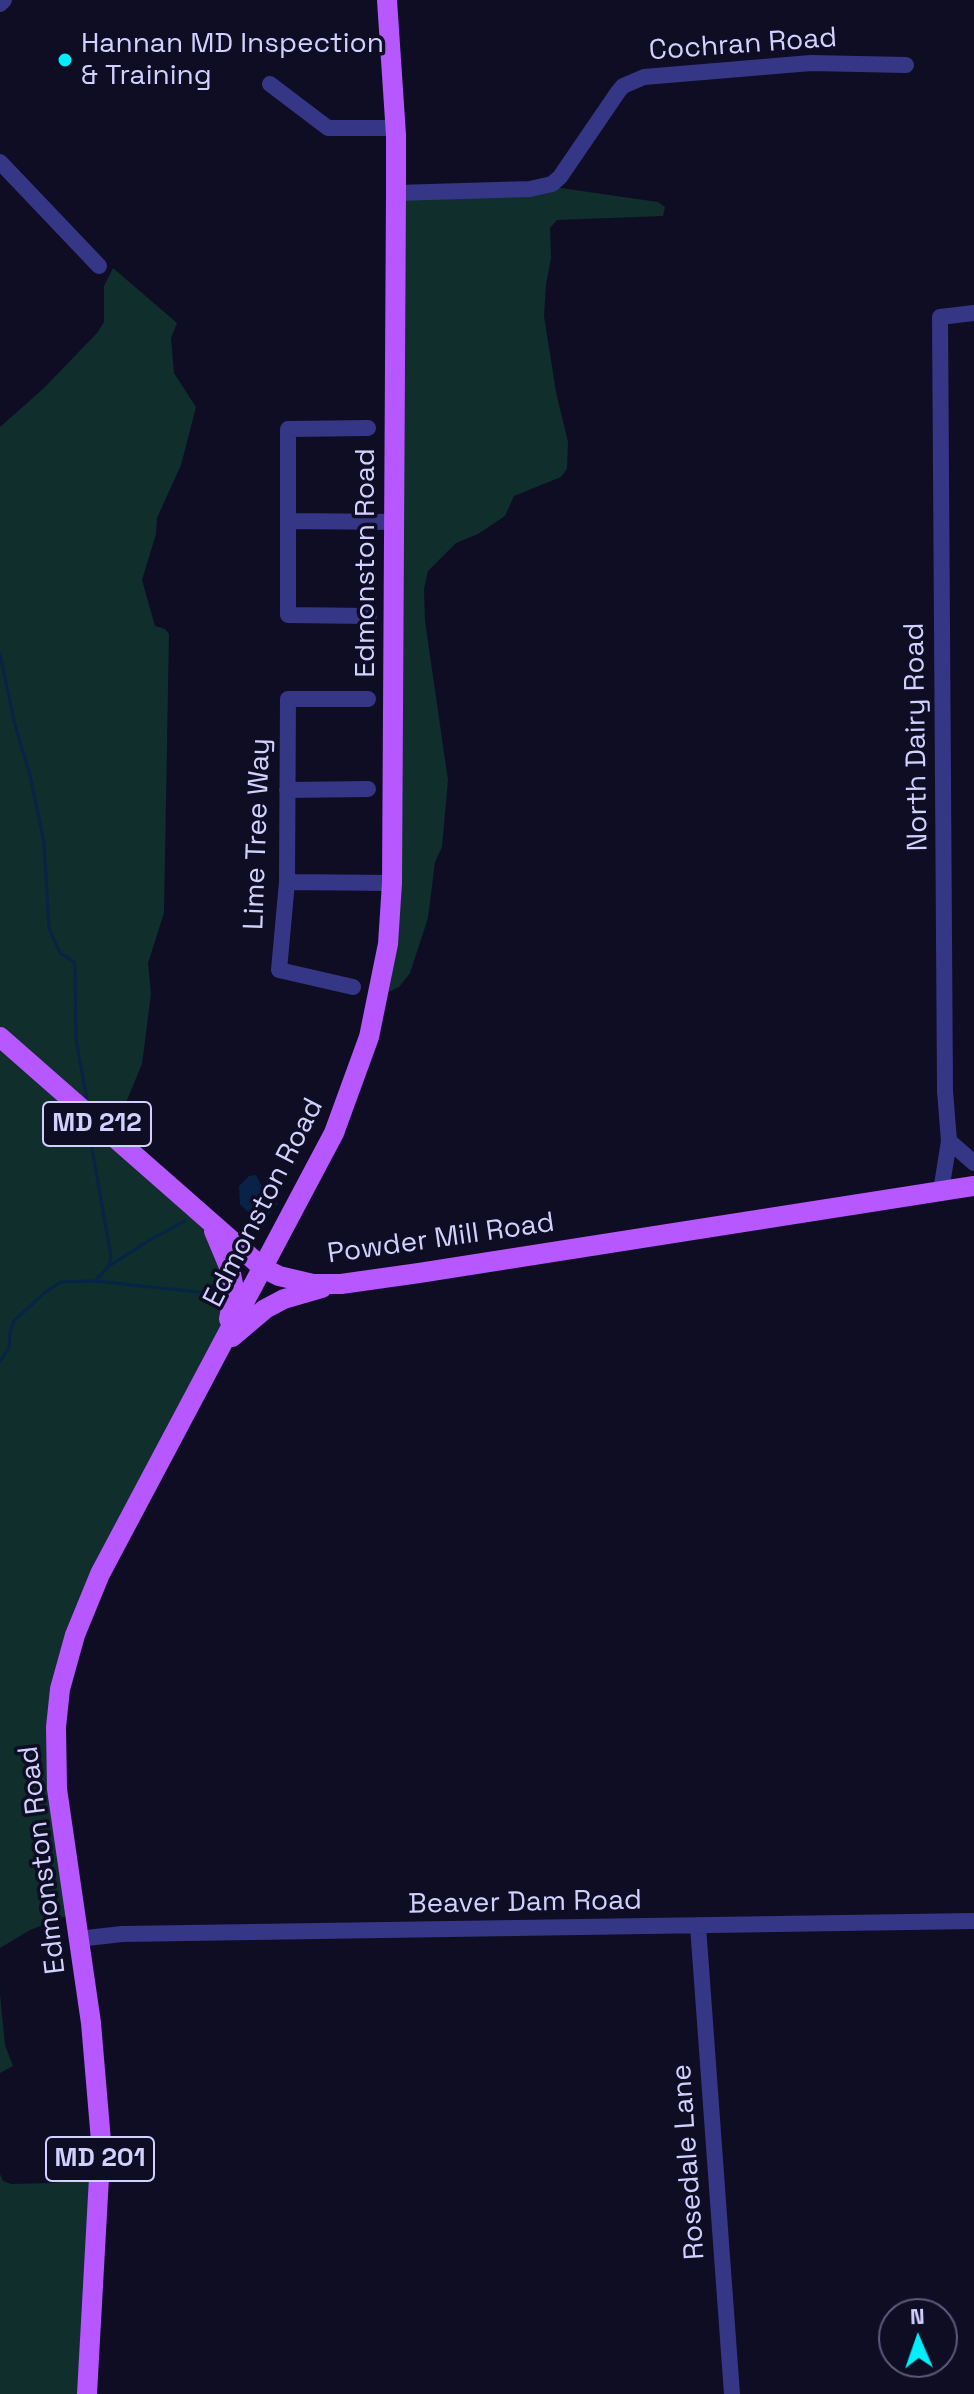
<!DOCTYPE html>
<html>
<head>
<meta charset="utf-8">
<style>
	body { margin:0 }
	#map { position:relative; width:974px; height:2394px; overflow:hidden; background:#0f0d24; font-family:"Space Grotesk",sans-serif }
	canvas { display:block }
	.north { position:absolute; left:878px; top:2298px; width:80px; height:80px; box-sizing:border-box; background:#0f0d24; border:2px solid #5d5b7c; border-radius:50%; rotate:358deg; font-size:22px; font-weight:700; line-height:32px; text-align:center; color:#d2d0ff }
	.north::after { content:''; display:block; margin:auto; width:28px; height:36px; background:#00f0fb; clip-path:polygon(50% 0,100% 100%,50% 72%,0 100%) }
</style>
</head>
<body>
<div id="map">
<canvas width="974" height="2394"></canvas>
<div class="north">N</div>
</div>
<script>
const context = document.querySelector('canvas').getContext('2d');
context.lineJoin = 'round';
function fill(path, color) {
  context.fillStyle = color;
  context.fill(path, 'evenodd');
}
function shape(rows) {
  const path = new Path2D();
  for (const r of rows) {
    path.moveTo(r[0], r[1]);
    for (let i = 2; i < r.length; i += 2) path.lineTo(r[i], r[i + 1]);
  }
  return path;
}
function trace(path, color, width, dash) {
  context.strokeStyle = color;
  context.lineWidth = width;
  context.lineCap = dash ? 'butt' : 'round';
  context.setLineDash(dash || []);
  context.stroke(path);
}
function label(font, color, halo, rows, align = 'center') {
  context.font = font + ' "Space Grotesk",sans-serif';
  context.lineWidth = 7;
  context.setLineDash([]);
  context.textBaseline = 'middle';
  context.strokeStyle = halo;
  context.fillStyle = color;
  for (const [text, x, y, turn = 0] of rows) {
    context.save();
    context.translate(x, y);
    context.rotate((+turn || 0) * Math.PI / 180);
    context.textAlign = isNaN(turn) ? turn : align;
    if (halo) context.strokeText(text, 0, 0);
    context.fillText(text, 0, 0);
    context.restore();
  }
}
const green = shape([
	[547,186,658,202,665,207,663,216,557,220,550,228,551,258,546,285,544,316,556,392,568,442,567,469,561,477,514,496,505,516,478,534,456,543,428,571,424,589,425,621,448,780,442,847,435,862,428,918,410,973,399,987,378,997,388,944,396,193],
	[113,268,177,323,171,338,174,373,196,407,181,465,157,518,156,534,142,580,155,626,165,629,169,634,164,913,148,963,151,994,142,1064,125,1105,108,1132,210,1223,230,1269,223,1345,154,1472,60,1689,74,1913,30,1930,0,1948,0,427,44,388,97,333,104,322,104,286],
	[0,1994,5,2045,13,2066,0,2073],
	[0,2174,3,2181,11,2184,52,2183,99,2178,87,2394,0,2394]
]);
const water = shape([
	[256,1175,269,1201,278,1203,266,1218,250,1214,240,1204,239,1186,249,1176]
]);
const stream = shape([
	[0,654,15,725,30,775,44,843,49,928,60,953,74,962,75,967,76,1040,87,1099],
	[89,1132,111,1256,109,1266,96,1280],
	[109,1266,148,1241,185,1221],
	[0,1362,9,1347,10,1332,14,1321,44,1293,61,1282,95,1281,226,1295]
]);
const minor = shape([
	[0,4,4,0],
	[270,84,328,128,396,128],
	[0,162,99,266],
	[396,193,530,189,552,184,560,177,618,92,623,86,644,77,811,63,906,65],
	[368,428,288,429,288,615,369,616],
	[289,521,395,522],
	[287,790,368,789],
	[287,882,392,883],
	[353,987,279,970,287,882,288,699,368,699],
	[949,1141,974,1163],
	[941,1191,949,1141,945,1091,940,317,974,313],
	[698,1926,732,2394],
	[78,1939,122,1934,974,1921]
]);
const major = shape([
	[0,1037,263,1268,279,1276,313,1284,341,1284,419,1273,974,1186],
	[214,1231,230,1269,233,1284,233,1297,229,1319],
	[232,1337,265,1309,284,1299,322,1288],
	[87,2394,101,2141,91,2023,57,1789,56,1727,60,1689,75,1635,100,1574,334,1133,369,1037,388,944,392,883,396,193,396,135,387,0]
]);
const markers = [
	[65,60,8,"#00f0fb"]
];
const shields = [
	[97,1124,108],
	[100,2159,108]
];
const shieldNames = [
	["MD 212",97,1124],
	["MD 201",100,2159]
];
const poiNames = [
	["Hannan MD Inspection",81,44],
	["& Training",81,76]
];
const streetNames = [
	["Cochran Road",743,45,-4],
	["Edmonston Road",366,563,-90],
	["North Dairy Road",917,737,-91],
	["Lime Tree Way",258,834,-88],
	["Edmonston Road",264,1203,-63],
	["Powder Mill Road",441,1239,-8],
	["Edmonston Road",43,1860,-97],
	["Beaver Dam Road",525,1903,-1],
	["Rosedale Lane",689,2162,-94]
];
fill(green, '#0f2e2c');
fill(water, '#082347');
trace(stream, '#082347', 3);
trace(minor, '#353686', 16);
trace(major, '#b657ff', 20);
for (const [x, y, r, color] of markers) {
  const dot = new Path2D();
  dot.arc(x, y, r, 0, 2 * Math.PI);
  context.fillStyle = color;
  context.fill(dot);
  trace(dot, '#0f0d24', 3);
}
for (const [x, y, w] of shields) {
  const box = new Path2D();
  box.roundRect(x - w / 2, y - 22, w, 44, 6);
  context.fillStyle = '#0f0d24';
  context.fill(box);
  trace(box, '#d2d0ff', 2);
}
label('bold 26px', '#d2d0ff', null, shieldNames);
label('28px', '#d2d0ff', '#0f0d24', poiNames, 'left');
label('28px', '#d2d0ff', '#0f0d24', streetNames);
</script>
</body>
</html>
